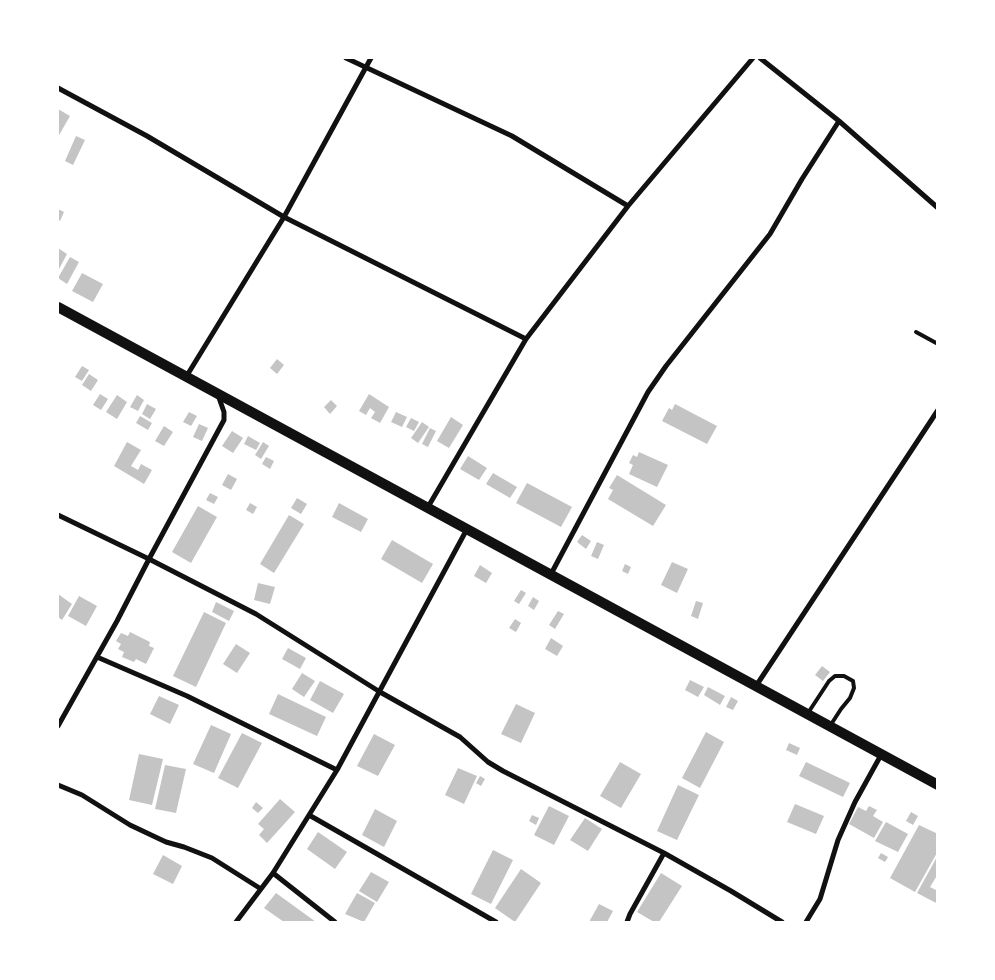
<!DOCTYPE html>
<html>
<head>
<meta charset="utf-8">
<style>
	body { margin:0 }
	#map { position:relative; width:995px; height:980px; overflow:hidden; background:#fff; font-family:"IBM Plex Sans",sans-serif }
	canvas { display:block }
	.frame { position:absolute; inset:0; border:59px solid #fff; pointer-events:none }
</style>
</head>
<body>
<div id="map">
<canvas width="995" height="980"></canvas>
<div class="frame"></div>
</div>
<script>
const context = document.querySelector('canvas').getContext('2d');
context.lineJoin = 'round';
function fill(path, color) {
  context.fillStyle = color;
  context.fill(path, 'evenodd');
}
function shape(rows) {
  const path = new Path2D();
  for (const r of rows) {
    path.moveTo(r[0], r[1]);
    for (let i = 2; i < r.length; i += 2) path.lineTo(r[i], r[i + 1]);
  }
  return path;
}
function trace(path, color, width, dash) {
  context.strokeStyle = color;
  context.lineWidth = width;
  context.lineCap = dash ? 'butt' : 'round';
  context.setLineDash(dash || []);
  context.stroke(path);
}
const building = shape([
	[58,109,70,116,58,137],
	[76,136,85,140,73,165,65,161],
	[58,209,64,212,60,221,58,219],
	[58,248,67,254,58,271],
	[70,257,79,262,67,284,58,278],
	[82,273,103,284,93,302,72,291],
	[277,359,284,365,277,374,270,368],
	[82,366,89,370,82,381,75,377],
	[89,374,98,380,91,391,82,385],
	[100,394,108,399,101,410,93,405],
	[369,394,389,407,380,423,371,418,375,412,370,408,366,415,359,411],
	[117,395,127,402,117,419,106,412],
	[137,395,144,400,138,411,130,407],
	[331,400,337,406,330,414,324,407],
	[147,404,156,409,150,419,142,414],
	[675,404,717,426,707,444,662,421,669,408,672,410],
	[189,412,197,416,191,426,183,422],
	[396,412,407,417,402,427,391,422],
	[140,416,152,423,148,430,136,423],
	[451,417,463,425,449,448,437,441],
	[411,418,419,422,414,431,406,427],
	[422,422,429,427,418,443,411,438],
	[199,424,208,428,202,441,193,437],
	[164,426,173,432,164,446,155,441],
	[430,428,436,431,428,447,422,444],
	[232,431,243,438,233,453,222,446],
	[248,436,260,443,256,450,244,444],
	[127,442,141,450,131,466,138,470,141,464,152,470,144,484,114,466],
	[263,442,269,446,261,459,255,455],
	[639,452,668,465,657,487,629,474,633,465,629,463,633,455,637,457],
	[468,456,487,468,479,480,460,469],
	[266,457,274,461,270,469,262,464],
	[493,473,517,487,510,498,486,484],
	[228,474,237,479,231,490,222,485],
	[617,475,666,505,653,526,608,499,613,490,609,488],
	[527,483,572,507,561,527,516,503],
	[210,493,218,497,214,504,206,500],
	[297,498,307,504,301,514,291,508],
	[250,503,257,507,253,514,246,510],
	[339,503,368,519,361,532,332,517],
	[198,506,217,517,191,563,172,552],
	[289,515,304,524,274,573,260,564],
	[582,535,591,541,586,549,577,542],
	[392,540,433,564,422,583,381,559],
	[597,542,604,545,598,559,591,556],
	[672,562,688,569,677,593,661,585],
	[625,564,631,567,628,574,622,571],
	[480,565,492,573,486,583,474,576],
	[258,583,275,587,270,604,254,600],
	[521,590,526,593,519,604,514,601],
	[58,594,72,604,62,620,58,617],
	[79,596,97,606,86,626,68,616],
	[533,597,539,601,534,610,528,606],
	[696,601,703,603,698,619,691,616],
	[216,602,234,611,229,621,212,612],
	[558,611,564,614,555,629,549,625],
	[204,612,226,623,196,687,173,676],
	[515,619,521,623,516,632,509,628],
	[130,632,150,642,149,646,154,648,146,664,136,659,134,662,122,657,124,652,118,649,121,644,116,641,121,633,128,636],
	[551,638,563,646,557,656,545,649],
	[236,644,250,653,237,673,223,664],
	[288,648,306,658,300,669,282,659],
	[822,666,830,672,823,681,815,675],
	[302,673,315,681,304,697,292,689],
	[690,680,704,687,698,697,685,690],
	[320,681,344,694,333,713,310,700],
	[708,687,725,696,720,705,704,695],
	[278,694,326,717,317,736,269,714],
	[159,696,179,705,170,724,150,714],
	[731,697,738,701,733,710,726,707],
	[516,704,535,713,521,743,501,734],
	[211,725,231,734,214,773,193,764],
	[706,732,724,742,700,788,682,778],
	[242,733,262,743,238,788,218,778],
	[374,734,395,745,378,776,357,766],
	[789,743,800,748,797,755,786,750],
	[139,754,163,759,152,805,129,800],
	[620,762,641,774,621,808,600,796],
	[806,762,850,783,843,797,799,776],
	[165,765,186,769,176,813,155,809],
	[458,768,477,776,464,804,445,795],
	[480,776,485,779,481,786,476,783],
	[678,785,699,795,677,840,657,831],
	[280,799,295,812,267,843,259,835,264,829,258,824],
	[256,802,263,808,258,813,252,808],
	[795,804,824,816,816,834,787,822],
	[549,806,569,816,554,845,534,835],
	[869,806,877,810,873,816,883,822,874,838,849,824,858,807,866,811],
	[375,809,397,821,384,847,362,835],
	[911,812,918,816,913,825,906,821],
	[532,815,539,818,536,825,529,821],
	[585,818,602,829,588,851,570,840],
	[886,822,908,834,898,852,875,841],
	[919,825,938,834,938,851,915,892,890,878],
	[318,832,347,852,335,869,307,849],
	[493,850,513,860,491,904,471,894],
	[881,853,888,857,885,862,878,858],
	[163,855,182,866,173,884,153,874],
	[938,855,938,874,930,887,936,890,938,887,938,904,917,893],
	[521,869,541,883,515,922,495,908],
	[371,872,389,882,377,902,359,891],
	[661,873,682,886,659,922,654,922,637,912],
	[276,893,316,922,284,922,264,908],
	[357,893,375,903,364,922,345,914],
	[599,904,613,911,607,922,589,922]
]);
const service = shape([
	[916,332,938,344],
	[808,713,829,681,835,676,844,676,853,681,854,688,850,698,841,709,830,726]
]);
const minor = shape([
	[346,58,512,136,628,206],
	[760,58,839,121,938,208],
	[58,88,147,136,284,217,526,339],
	[186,377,284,217,371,58],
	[428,507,526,339,628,206,753,58],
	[58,515,149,559,256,614,380,692,460,737,488,762,503,771,664,853,731,891,782,922],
	[551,574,648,392,666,366,770,234,802,179,839,121],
	[97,657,187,696,337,770],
	[756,686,938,410],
	[58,726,117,621,149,559,224,420,224,412,218,395],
	[58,785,82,795,130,825,166,842,184,847,212,858,261,889],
	[309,815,496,922],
	[273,873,335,922],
	[236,922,273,873,337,770,467,529],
	[627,922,630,914,664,853],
	[806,922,820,899,838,840,855,802,881,755]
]);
const secondary = shape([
	[58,307,938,785]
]);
fill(building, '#c4c4c4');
trace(service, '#111', 4);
trace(minor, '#111', 5);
trace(secondary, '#111', 10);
</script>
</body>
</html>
